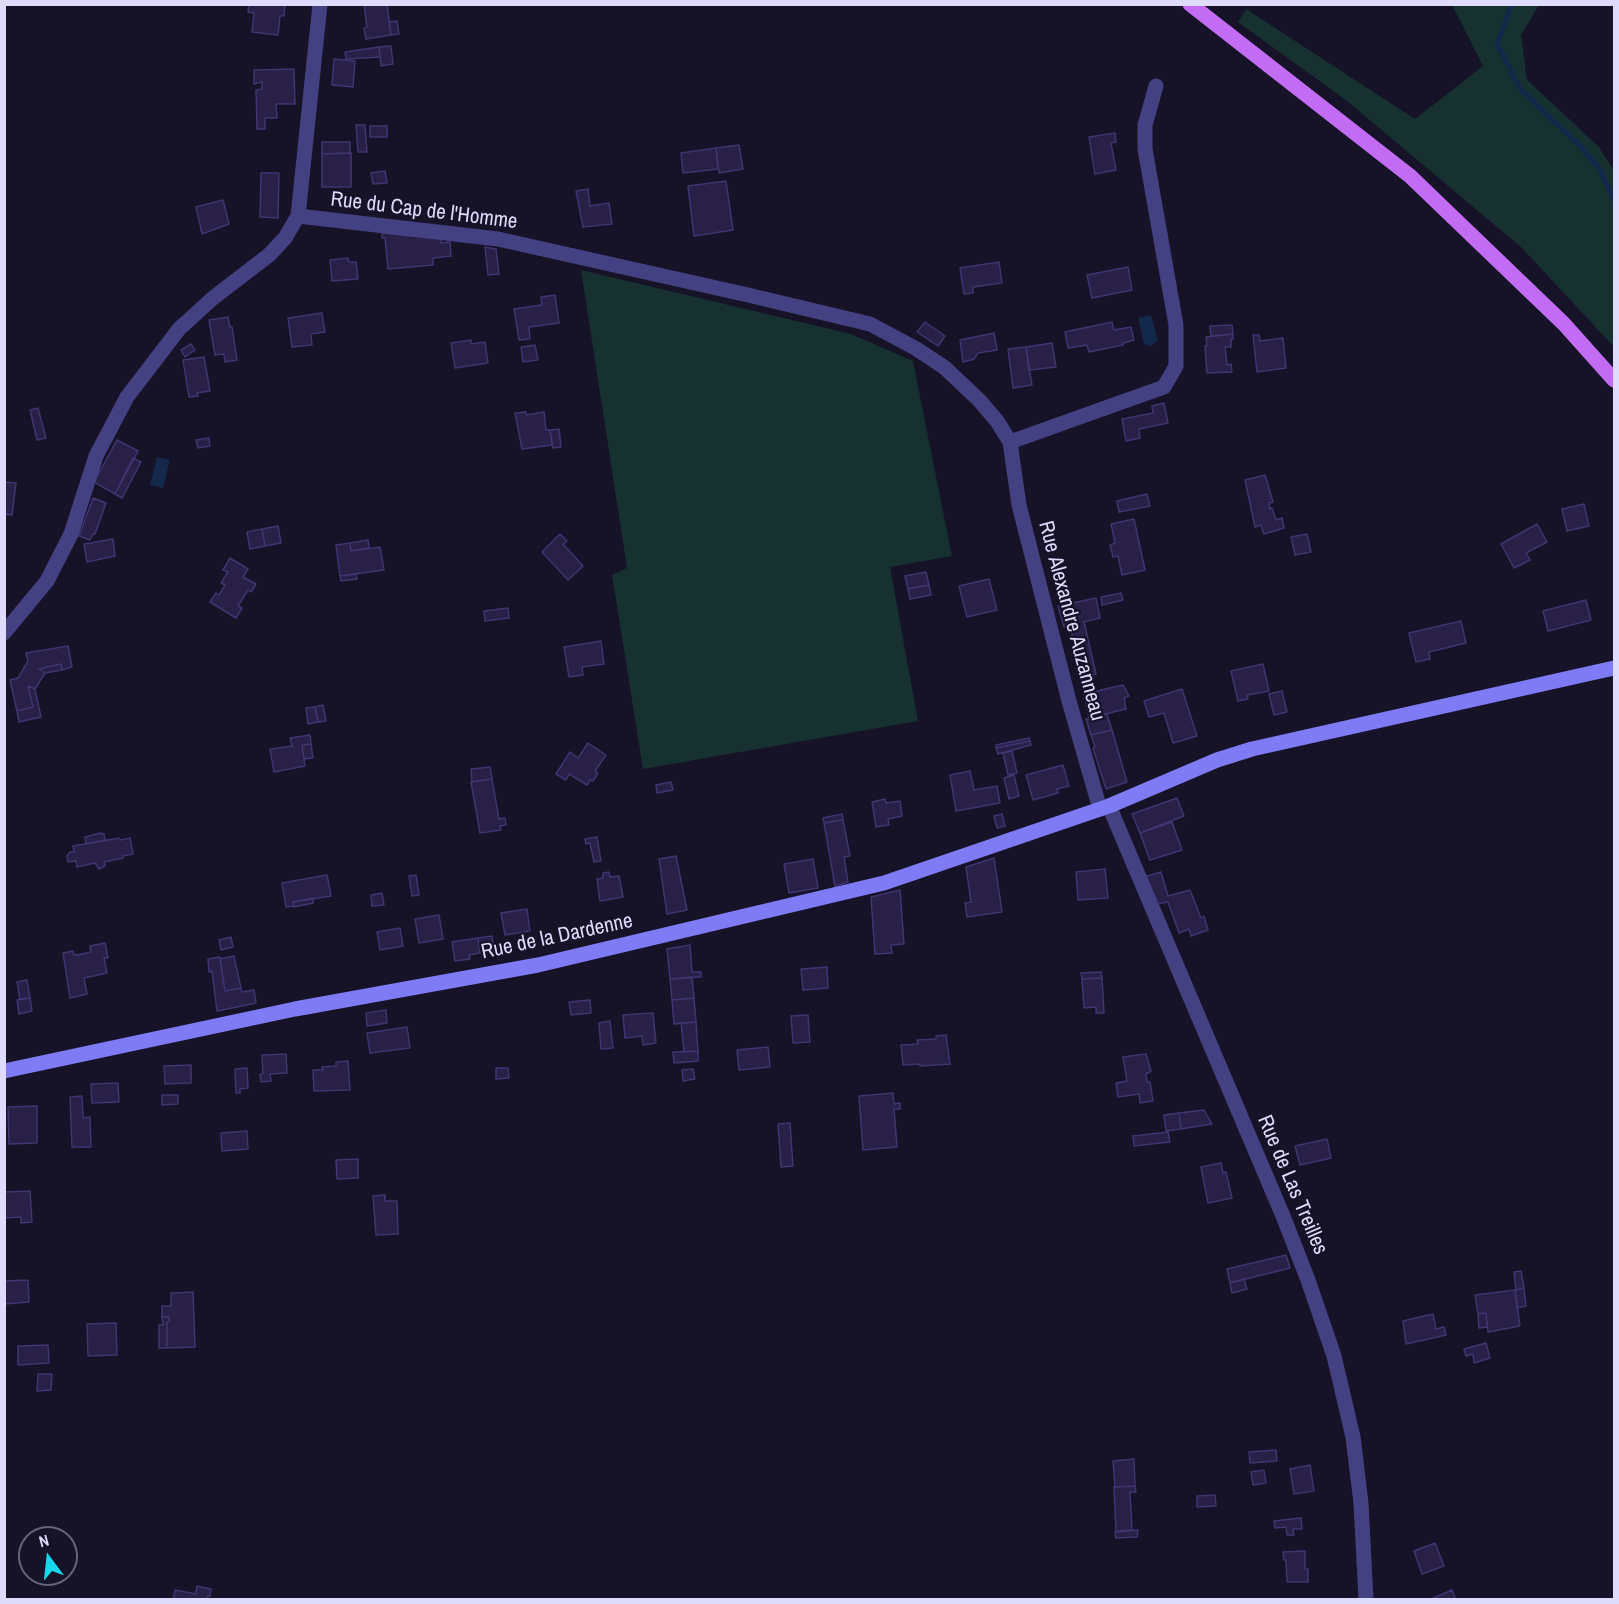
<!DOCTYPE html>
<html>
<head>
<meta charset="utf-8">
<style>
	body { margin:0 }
	#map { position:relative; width:1619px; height:1604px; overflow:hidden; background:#161227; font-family:"Archivo Narrow",sans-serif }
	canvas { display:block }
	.frame { position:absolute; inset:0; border:6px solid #dfdbfc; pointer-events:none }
	.north { position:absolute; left:18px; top:1526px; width:60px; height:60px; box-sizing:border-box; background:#161227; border:2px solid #66627c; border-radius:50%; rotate:345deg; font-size:16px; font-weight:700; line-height:24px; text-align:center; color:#dfdbfc }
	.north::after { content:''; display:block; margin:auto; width:21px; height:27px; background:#18d6ec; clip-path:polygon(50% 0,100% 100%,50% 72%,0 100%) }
</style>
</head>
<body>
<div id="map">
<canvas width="1619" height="1604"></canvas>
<div class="frame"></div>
<div class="north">N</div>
</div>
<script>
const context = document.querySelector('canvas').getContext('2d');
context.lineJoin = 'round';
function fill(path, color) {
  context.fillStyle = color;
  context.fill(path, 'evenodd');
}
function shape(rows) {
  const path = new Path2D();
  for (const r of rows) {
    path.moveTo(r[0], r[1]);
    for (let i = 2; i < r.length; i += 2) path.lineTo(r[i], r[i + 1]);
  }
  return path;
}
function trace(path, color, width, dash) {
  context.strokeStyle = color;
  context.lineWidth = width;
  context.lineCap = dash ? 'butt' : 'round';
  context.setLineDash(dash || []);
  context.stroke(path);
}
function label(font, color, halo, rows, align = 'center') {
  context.font = font + ' "Archivo Narrow",sans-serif';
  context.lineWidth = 4.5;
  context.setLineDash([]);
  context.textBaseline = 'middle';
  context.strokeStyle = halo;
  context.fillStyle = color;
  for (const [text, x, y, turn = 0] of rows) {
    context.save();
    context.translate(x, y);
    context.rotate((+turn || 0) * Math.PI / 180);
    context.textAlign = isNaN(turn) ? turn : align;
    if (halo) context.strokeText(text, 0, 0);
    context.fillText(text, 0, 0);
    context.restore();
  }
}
const green = shape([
	[1452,5,1539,5,1521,35,1527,80,1599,147,1614,171,1614,347,1522,248,1347,101,1238,22,1246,9,1415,119,1483,66],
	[581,270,851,334,913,361,952,556,890,567,918,721,643,769,612,575,627,568]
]);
const water = shape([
	[1151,315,1158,341,1150,346,1144,344,1138,318],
	[157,457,170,460,163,488,150,485]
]);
const stream = shape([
	[1512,4,1497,44,1520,89,1579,145,1599,168,1614,200]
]);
const building = shape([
	[249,4,285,4,284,16,280,16,278,35,252,32,254,13,248,12,249,4],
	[364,4,387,4,391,35,366,39,364,28,367,27,364,4],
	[397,21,399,34,391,35,389,22,397,21],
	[391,46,393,64,381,66,379,47,391,46],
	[379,47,380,57,346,59,345,52,379,47],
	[334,59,355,61,353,87,332,85,334,59],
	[294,69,295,104,276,104,277,118,265,118,265,129,257,129,256,90,262,89,262,82,254,84,254,70,294,69],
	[356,125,365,125,367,152,358,152,356,125],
	[370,126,387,126,387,137,370,137,370,126],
	[1115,133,1116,142,1111,143,1116,170,1095,174,1089,137,1115,133],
	[322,142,350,142,350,153,322,154,322,142],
	[739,145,743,169,719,173,716,148,739,145],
	[716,148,718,169,683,173,681,153,716,148],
	[351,153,351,187,322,187,322,154,351,153],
	[385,171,387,183,373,184,371,173,385,171],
	[261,173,279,173,278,218,260,217,261,173],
	[726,181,733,230,694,236,688,186,726,181],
	[588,189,590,206,609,203,612,224,583,227,576,191,588,189],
	[223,200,229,224,202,234,196,207,223,200],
	[382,233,441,239,441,243,450,242,451,256,433,258,433,265,388,269,385,238,382,238,382,233],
	[485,247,496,249,499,274,488,275,485,247],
	[348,258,349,262,356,262,358,279,332,281,330,260,348,258],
	[999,262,1002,283,973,287,973,293,964,294,960,268,999,262],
	[1128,267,1132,290,1092,298,1087,275,1128,267],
	[555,295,559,323,529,327,530,339,519,340,514,309,542,305,541,297,555,295],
	[322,313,325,332,311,334,312,345,292,347,288,318,322,313],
	[228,317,230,327,232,327,237,360,225,362,224,354,215,355,209,320,228,317],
	[925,322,945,336,938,346,917,332,925,322],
	[1112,322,1114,330,1131,327,1134,340,1123,343,1123,345,1089,352,1087,345,1068,348,1065,332,1112,322],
	[1232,325,1233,334,1211,336,1210,326,1232,325],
	[994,333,997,350,978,353,974,359,963,362,960,340,994,333],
	[1233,334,1233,339,1231,339,1231,347,1225,347,1227,365,1231,364,1232,372,1207,373,1205,346,1207,346,1206,337,1233,334],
	[1253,335,1259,335,1260,341,1283,338,1286,368,1257,372,1253,335],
	[471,340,471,344,485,342,488,363,455,368,451,343,471,340],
	[1052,343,1056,367,1029,370,1026,347,1052,343],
	[191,344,195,350,185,357,181,350,191,344],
	[535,345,538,360,523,362,521,347,535,345],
	[1026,347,1032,385,1013,388,1008,349,1026,347],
	[204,357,210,391,197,393,198,396,189,397,183,360,204,357],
	[1164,403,1168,423,1139,429,1140,438,1126,441,1122,419,1153,413,1152,406,1164,403],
	[38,408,46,438,37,440,30,410,38,408],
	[526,412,526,415,544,412,546,430,550,430,552,445,522,449,515,413,526,412],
	[559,429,561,447,553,448,550,430,559,429],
	[209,438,210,446,198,448,196,440,209,438],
	[117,440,138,451,115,494,94,482,117,440],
	[133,458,141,462,122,498,115,494,133,458],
	[1265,475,1273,502,1269,503,1270,509,1272,508,1276,520,1282,518,1284,528,1264,534,1261,525,1255,527,1245,480,1265,475],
	[4,482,16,483,12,515,4,514,4,482],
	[1147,494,1150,506,1119,512,1117,501,1147,494],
	[93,498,106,503,95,534,93,534,90,540,79,536,93,498],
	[1584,504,1589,526,1567,531,1562,509,1584,504],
	[1134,519,1145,570,1122,575,1118,556,1113,557,1110,545,1115,543,1111,524,1134,519],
	[1537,524,1547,542,1526,553,1530,560,1514,568,1501,544,1537,524],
	[278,526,281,543,265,546,262,529,278,526],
	[262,529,265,546,250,549,247,532,262,529],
	[560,534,567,541,563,544,583,566,568,580,542,552,560,534],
	[1307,534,1311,552,1295,555,1291,537,1307,534],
	[113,539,115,556,87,562,84,544,113,539],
	[368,540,369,548,351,551,350,543,368,540],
	[350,543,351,551,380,547,384,570,340,576,336,545,350,543],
	[230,558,248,569,243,577,256,584,251,592,248,590,238,606,242,608,236,618,210,602,216,593,219,595,225,585,221,583,228,572,223,570,230,558],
	[926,572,929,585,908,589,905,576,926,572],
	[356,574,357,579,341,581,340,576,356,574],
	[989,579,997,610,967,617,959,586,989,579],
	[929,585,931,595,910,599,908,589,929,585],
	[1121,593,1123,600,1102,605,1101,597,1121,593],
	[1096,598,1100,618,1084,622,1096,674,1083,678,1070,626,1064,627,1058,606,1096,598],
	[1586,600,1591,620,1548,631,1543,611,1586,600],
	[508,608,509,618,485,621,484,611,508,608],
	[1461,621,1466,643,1429,652,1430,659,1416,662,1409,633,1461,621],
	[601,641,604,664,582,667,583,675,569,677,564,647,601,641],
	[68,646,72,667,62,670,61,664,39,669,45,673,35,689,28,686,33,707,17,711,10,680,18,678,28,661,26,653,68,646],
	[61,664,62,670,45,673,39,669,61,664],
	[1263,664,1269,691,1247,695,1248,699,1238,701,1231,671,1263,664],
	[1123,685,1129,696,1124,698,1126,709,1089,718,1084,694,1123,685],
	[28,686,35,689,41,717,19,722,17,711,33,707,28,686],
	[1182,689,1197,736,1173,743,1164,713,1149,717,1144,701,1182,689],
	[1282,691,1287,712,1274,715,1269,694,1282,691],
	[323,705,326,721,318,722,315,707,323,705],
	[315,707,318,722,308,724,306,708,315,707],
	[1107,714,1112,730,1091,735,1086,719,1107,714],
	[1112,730,1127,782,1106,789,1093,748,1095,747,1091,735,1112,730],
	[310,735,311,744,302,745,305,766,274,772,270,749,292,746,290,738,310,735],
	[1029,738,1030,741,996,748,996,745,1029,738],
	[1030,741,1031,745,998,754,996,748,1030,741],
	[588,743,606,755,595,771,598,773,593,781,590,780,587,785,569,774,566,780,556,774,570,752,578,758,588,743],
	[311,744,313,758,304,759,302,745,311,744],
	[1012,751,1017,773,1008,775,1003,753,1012,751],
	[1063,765,1069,786,1057,789,1058,793,1033,800,1026,775,1063,765],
	[490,767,492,779,472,782,471,769,490,767],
	[970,771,974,790,997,786,1000,803,956,811,950,775,970,771],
	[1014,775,1019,796,1009,799,1004,778,1014,775],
	[492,779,499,819,505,818,506,825,500,826,501,830,480,833,471,782,492,779],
	[671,782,673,790,657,793,656,785,671,782],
	[1177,798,1184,816,1140,833,1132,814,1177,798],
	[885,799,886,803,900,801,902,816,888,819,889,825,876,827,872,802,885,799],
	[842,814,843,820,824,823,823,818,842,814],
	[1002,814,1005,826,997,828,994,816,1002,814],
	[843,820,850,856,844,857,848,882,835,886,824,823,843,820],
	[1172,822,1182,850,1150,860,1140,833,1172,822],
	[100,833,104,834,105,840,86,844,85,837,100,833],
	[597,837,601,861,594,862,590,843,586,844,585,839,597,837],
	[119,838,120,840,130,838,133,854,123,856,123,858,104,862,105,866,99,869,95,863,77,867,76,861,68,862,67,856,70,852,74,852,73,846,119,838],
	[676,856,687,910,667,914,659,859,676,856],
	[994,858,1002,912,967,917,965,903,971,902,966,867,994,858],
	[813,859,818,888,789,893,784,864,813,859],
	[1105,869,1108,898,1078,900,1076,872,1105,869],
	[609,872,610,877,619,876,623,897,600,901,597,879,603,878,603,873,609,872],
	[1161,872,1168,896,1190,890,1201,918,1204,916,1208,930,1191,936,1189,929,1179,933,1168,902,1156,904,1144,877,1161,872],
	[327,875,331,896,293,902,294,906,286,907,282,883,327,875],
	[416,875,419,895,412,896,409,876,416,875],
	[900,890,904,944,891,945,892,953,875,954,871,897,900,890],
	[382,893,384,905,372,906,371,895,382,893],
	[313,898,313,903,294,907,293,902,313,898],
	[527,909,530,931,505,935,501,913,527,909],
	[439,915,443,939,419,943,415,919,439,915],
	[400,928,403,946,380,950,377,932,400,928],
	[492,936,494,951,480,953,478,938,492,936],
	[231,937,233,947,221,950,219,940,231,937],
	[478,938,480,953,469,955,470,959,455,961,452,942,478,938],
	[105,943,108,958,104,958,107,973,84,978,87,994,70,998,63,953,73,951,73,954,78,955,91,952,90,946,105,943],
	[690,945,692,972,701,972,701,977,670,979,667,949,690,945],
	[234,956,241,988,225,991,220,959,234,956],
	[220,957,225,991,241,988,242,992,254,990,256,1003,217,1011,212,971,209,972,208,959,220,957],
	[827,967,828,988,803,990,801,969,827,967],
	[1101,972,1102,978,1082,979,1081,973,1101,972],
	[692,977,694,998,672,1000,670,979,692,977],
	[1102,978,1104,1013,1096,1013,1096,1007,1084,1008,1082,979,1102,978],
	[27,980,30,998,20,999,17,982,27,980],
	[30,998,32,1011,19,1014,17,1000,30,998],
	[694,998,696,1022,674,1024,672,1000,694,998],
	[590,1000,591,1013,571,1015,569,1002,590,1000],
	[386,1010,387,1023,367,1026,366,1013,386,1010],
	[653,1013,656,1043,643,1045,642,1036,625,1038,623,1015,653,1013],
	[808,1015,810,1042,793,1043,791,1016,808,1015],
	[610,1021,613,1048,601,1049,599,1023,610,1021],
	[696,1022,698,1051,684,1052,681,1023,696,1022],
	[407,1027,410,1048,370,1053,367,1033,407,1027],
	[946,1035,950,1064,920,1066,920,1064,903,1065,901,1045,918,1044,917,1040,936,1039,936,1036,946,1035],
	[768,1047,770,1067,739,1070,737,1050,768,1047],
	[698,1051,698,1061,674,1063,673,1052,698,1051],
	[286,1054,287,1073,270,1074,271,1081,261,1082,260,1074,263,1074,262,1055,286,1054],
	[1146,1054,1151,1071,1146,1074,1147,1082,1150,1082,1153,1101,1140,1103,1139,1094,1118,1097,1116,1083,1127,1081,1123,1057,1146,1054],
	[348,1061,350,1090,314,1091,313,1070,323,1070,322,1067,336,1066,336,1062,348,1061],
	[191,1065,191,1083,165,1084,164,1066,191,1065],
	[247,1068,248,1088,240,1089,240,1093,236,1093,235,1069,247,1068],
	[496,1068,508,1068,509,1078,496,1079,496,1068],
	[693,1069,695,1079,683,1081,682,1070,693,1069],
	[118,1083,119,1102,92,1103,91,1084,118,1083],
	[893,1093,894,1104,900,1103,900,1109,894,1109,897,1147,863,1150,859,1096,893,1093],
	[162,1095,178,1095,178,1104,162,1105,162,1095],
	[82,1096,83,1118,90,1117,91,1147,72,1147,70,1097,82,1096],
	[37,1106,37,1143,9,1144,8,1107,37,1106],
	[1204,1110,1212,1124,1181,1129,1179,1113,1204,1110],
	[1179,1113,1181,1129,1166,1131,1164,1115,1179,1113],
	[790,1123,793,1166,781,1167,778,1124,790,1123],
	[247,1131,248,1149,222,1151,221,1133,247,1131],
	[1168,1132,1170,1142,1134,1146,1133,1136,1168,1132],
	[1327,1139,1331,1158,1300,1165,1295,1146,1327,1139],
	[358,1159,358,1178,337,1179,336,1160,358,1159],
	[1221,1163,1223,1173,1226,1172,1232,1198,1208,1203,1201,1167,1221,1163],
	[30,1191,32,1222,21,1223,21,1217,4,1218,4,1192,30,1191],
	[385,1195,385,1201,397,1201,398,1234,376,1235,373,1196,385,1195],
	[1286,1255,1290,1268,1230,1283,1227,1269,1286,1255],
	[1521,1271,1524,1288,1516,1290,1514,1272,1521,1271],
	[1244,1279,1247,1289,1232,1293,1230,1283,1244,1279],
	[28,1280,29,1302,4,1304,4,1281,28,1280],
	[1524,1288,1526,1306,1517,1308,1515,1290,1524,1288],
	[1515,1290,1520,1326,1488,1332,1486,1313,1478,1314,1475,1295,1515,1290],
	[193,1292,195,1347,167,1348,167,1322,169,1322,169,1317,162,1317,162,1306,171,1306,171,1293,193,1292],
	[1486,1313,1487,1327,1479,1328,1478,1314,1486,1313],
	[1433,1314,1436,1329,1444,1327,1446,1335,1406,1344,1403,1321,1433,1314],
	[162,1317,169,1317,169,1322,167,1322,167,1348,159,1348,159,1325,163,1325,162,1317],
	[116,1323,117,1355,88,1356,87,1324,116,1323],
	[1486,1343,1490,1358,1474,1363,1473,1354,1466,1356,1464,1349,1486,1343],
	[48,1345,49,1363,18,1365,18,1346,48,1345],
	[38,1374,52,1374,51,1390,37,1391,38,1374],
	[1276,1450,1277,1461,1250,1463,1249,1452,1276,1450],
	[1134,1459,1135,1486,1115,1487,1113,1461,1134,1459],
	[1310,1465,1314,1491,1294,1494,1290,1469,1310,1465],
	[1264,1470,1266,1483,1253,1485,1251,1472,1264,1470],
	[1135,1486,1136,1492,1130,1492,1132,1530,1116,1531,1114,1487,1135,1486],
	[1215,1495,1216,1506,1197,1507,1197,1496,1215,1495],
	[1301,1518,1302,1529,1293,1529,1294,1535,1287,1535,1286,1527,1275,1528,1274,1521,1301,1518],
	[1138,1530,1137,1537,1116,1538,1115,1532,1138,1530],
	[1435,1543,1444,1566,1422,1574,1414,1551,1435,1543],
	[1305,1551,1305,1569,1308,1569,1308,1582,1287,1582,1286,1560,1284,1560,1283,1552,1305,1551],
	[197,1586,211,1589,210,1596,208,1596,207,1600,173,1600,175,1590,196,1594,197,1586],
	[1452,1590,1456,1600,1429,1600,1452,1590]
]);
const street = shape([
	[298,216,320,4],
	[1010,442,1164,387,1176,366,1176,325,1145,149,1145,125,1156,86],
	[4,633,47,581,71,534,96,456,127,397,179,329,213,298,269,255,285,238,298,216,498,239,748,295,870,324,915,348,944,367,979,400,997,421,1010,442,1019,505,1069,701,1100,809],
	[1109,806,1283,1216,1308,1280,1334,1356,1353,1437,1361,1503,1366,1600]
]);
const secondary = shape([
	[4,1071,295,1009,538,965,884,883,1109,806,1217,760,1252,749,1614,668]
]);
const primary = shape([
	[1190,4,1410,176,1564,324,1614,380]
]);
const streetNames = [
	["Rue du Cap de l'Homme",424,211,7],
	["Rue Alexandre Auzanneau",1071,621,75],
	["Rue de la Dardenne",557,937,-12],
	["Rue de Las Treilles",1292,1185,67]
];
fill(green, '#163130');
fill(water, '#13284a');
trace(stream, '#13284a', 5);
fill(building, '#282047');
trace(building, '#403471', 1.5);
trace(street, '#444182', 15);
trace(secondary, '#7e7bf4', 15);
trace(primary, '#c16cf3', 15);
label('21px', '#dfdbfc', '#161227', streetNames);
</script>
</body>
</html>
